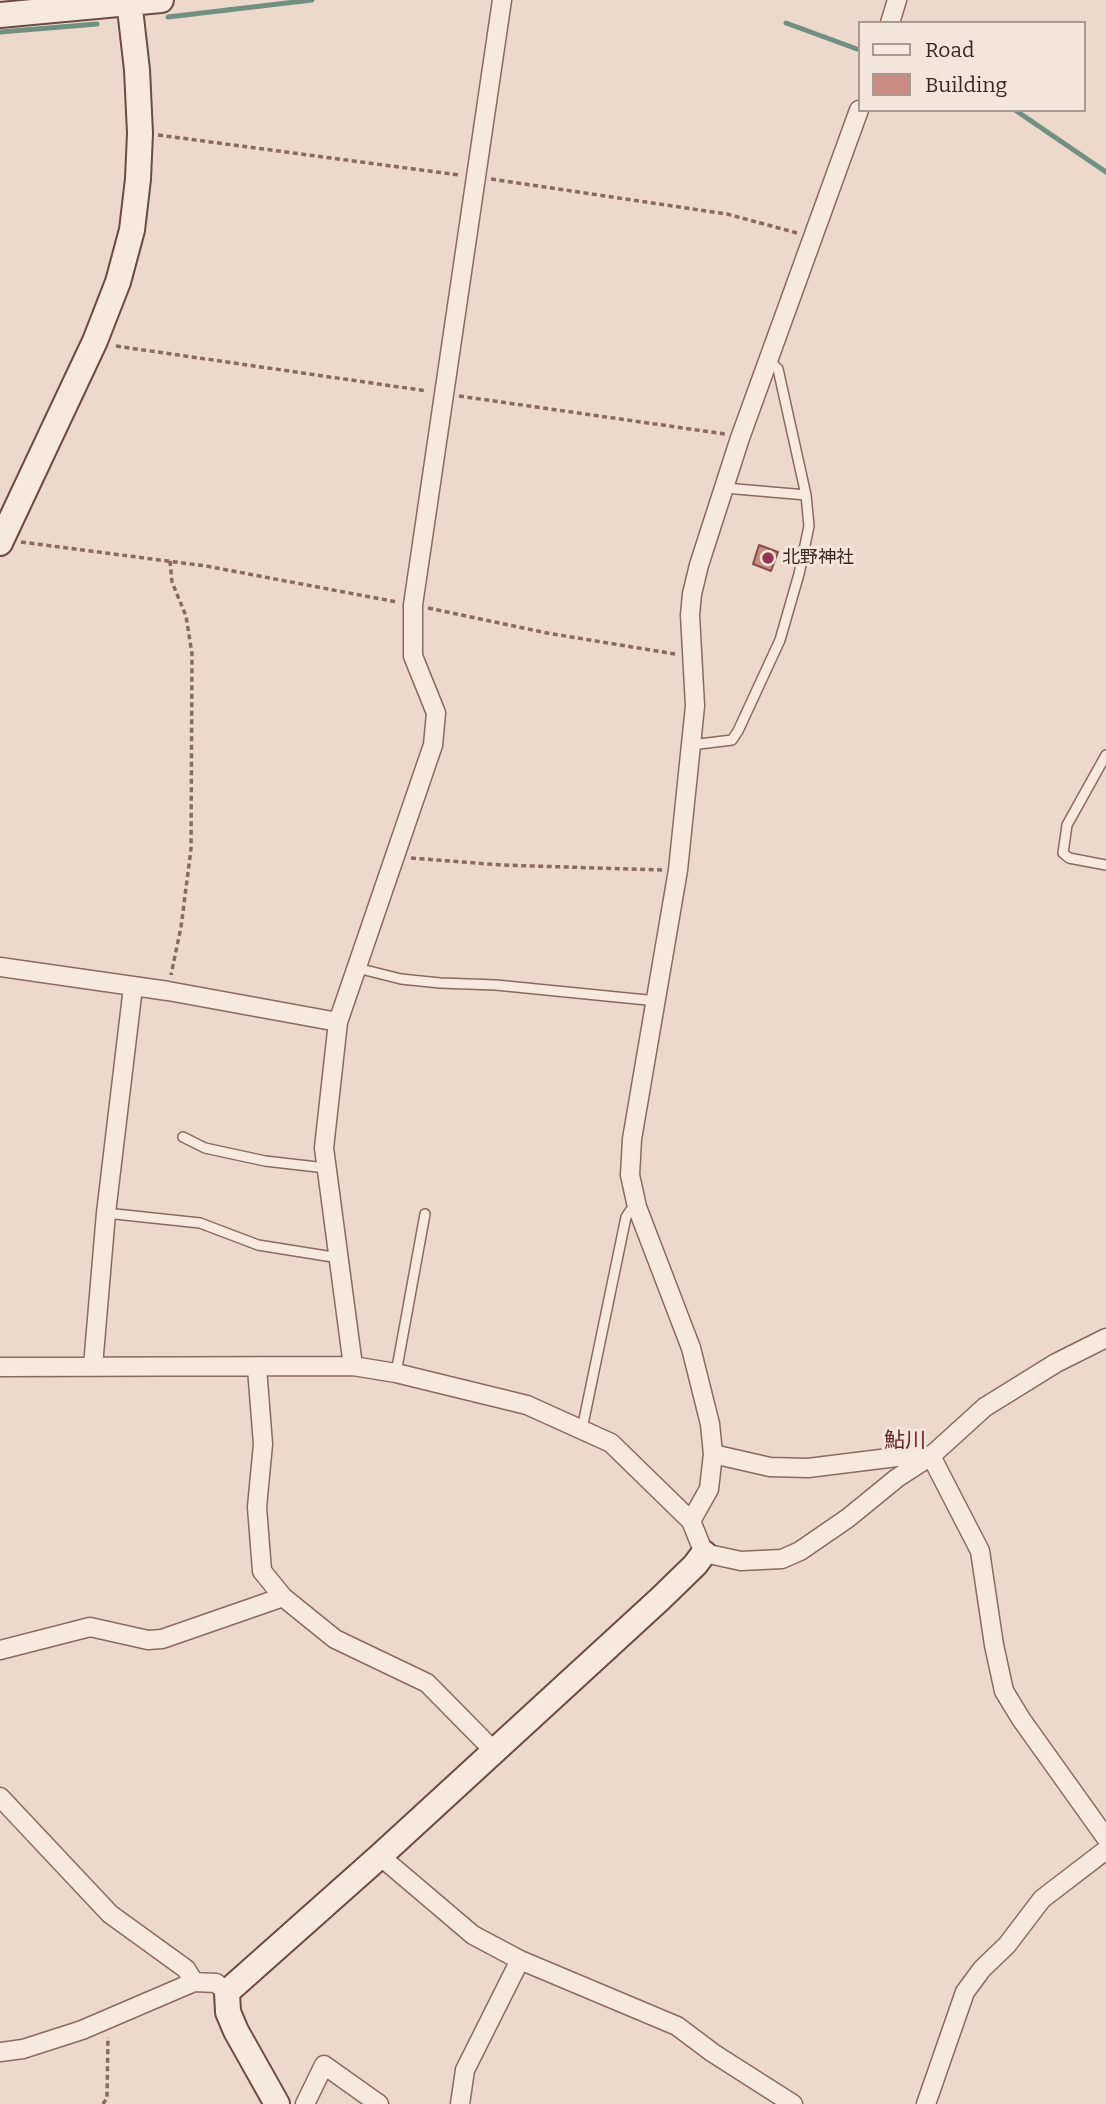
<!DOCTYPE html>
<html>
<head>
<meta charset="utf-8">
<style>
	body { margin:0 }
	#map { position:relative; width:1106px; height:2104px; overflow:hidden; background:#ecd9cb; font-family:Bitter,serif }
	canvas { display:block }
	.legend { position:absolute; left:858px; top:21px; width:228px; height:91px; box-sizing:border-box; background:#f4e5da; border:2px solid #aa9990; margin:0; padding:9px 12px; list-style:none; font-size:21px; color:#3a2722 }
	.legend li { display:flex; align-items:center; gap:14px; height:35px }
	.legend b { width:35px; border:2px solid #aa9990 }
</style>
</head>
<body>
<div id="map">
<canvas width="1106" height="2104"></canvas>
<ul class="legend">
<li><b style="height:9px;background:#f7e9de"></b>Road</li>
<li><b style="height:19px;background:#c88c84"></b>Building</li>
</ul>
</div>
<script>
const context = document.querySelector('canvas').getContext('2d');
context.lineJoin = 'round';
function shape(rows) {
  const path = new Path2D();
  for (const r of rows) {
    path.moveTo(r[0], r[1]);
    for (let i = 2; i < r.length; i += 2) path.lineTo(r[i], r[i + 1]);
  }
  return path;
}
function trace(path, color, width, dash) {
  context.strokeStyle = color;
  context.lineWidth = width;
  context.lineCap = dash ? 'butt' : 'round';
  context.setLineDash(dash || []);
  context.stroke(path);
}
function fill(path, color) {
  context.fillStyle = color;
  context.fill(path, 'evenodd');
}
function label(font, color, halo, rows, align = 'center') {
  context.font = font + ' Bitter,"Noto Sans JP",serif';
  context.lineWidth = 6;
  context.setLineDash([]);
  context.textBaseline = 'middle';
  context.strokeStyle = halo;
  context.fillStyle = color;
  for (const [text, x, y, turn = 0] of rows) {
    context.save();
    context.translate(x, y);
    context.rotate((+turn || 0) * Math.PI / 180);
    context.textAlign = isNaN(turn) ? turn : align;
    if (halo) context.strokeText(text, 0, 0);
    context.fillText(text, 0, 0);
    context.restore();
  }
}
const stream = shape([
	[168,17,312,0],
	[786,23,857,49],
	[0,32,97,24],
	[1015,110,1106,172]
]);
const building = shape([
	[759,545,778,552,771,571,753,564,759,545]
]);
const path = shape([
	[158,135,459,175],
	[491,179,727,214,797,233],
	[116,346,427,391],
	[459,396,725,434],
	[21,542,206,566,397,602],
	[170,561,172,582,186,616,192,654,191,849,181,927,171,975],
	[428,608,547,633,675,654],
	[411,858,501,865,662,870],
	[103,2104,107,2098,108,2037]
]);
const lane = shape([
	[725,488,806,495],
	[691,745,732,740,738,731,780,640,799,574,809,526,806,495,778,369,769,360],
	[1106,755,1067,825,1063,853,1069,858,1106,865],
	[357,968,401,979,440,983,496,985,657,1001],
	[183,1137,205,1148,265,1161,326,1168],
	[106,1213,200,1223,258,1245,339,1258],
	[396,1373,425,1214],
	[582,1429,626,1217,630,1211,637,1207]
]);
const street = shape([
	[890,23,897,0],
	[0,967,168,991,338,1022],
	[93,1366,106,1213,133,987],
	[353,1366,324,1148,338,1022,433,745,436,713,413,656,413,605,502,0],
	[0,1367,353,1366,396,1373,527,1405,611,1443,691,1521,704,1553,741,1561,782,1559,800,1551,848,1518,897,1478,931,1456,985,1407,1056,1363,1106,1338],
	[257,1368,263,1444,257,1507,262,1571,283,1597,335,1639,427,1683,494,1751],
	[713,1454,770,1467,808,1468,913,1455,931,1456,980,1551,994,1645,1004,1691,1021,1719,1106,1838],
	[691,1521,709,1489,713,1454,710,1424,691,1348,637,1207,630,1175,632,1139,678,870,695,706,690,615,692,594,699,565,740,438,859,110],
	[0,1650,90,1627,148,1640,162,1639,283,1597],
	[0,1797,110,1914,186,1969,194,1982],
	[380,1856,473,1935,520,1960,677,2026,713,2053,793,2104],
	[0,2052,23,2049,82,2030,194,1982,216,1983,227,1992],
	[305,2104,324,2065,379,2104],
	[460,2104,465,2070,520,1960],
	[926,2104,965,1992,982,1969,1007,1945,1042,1899,1106,1850]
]);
const secondary = shape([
	[0,15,161,0],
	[0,543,95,341,118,282,132,230,138,179,140,133,137,70,129,0],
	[277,2104,236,2031,228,2012,227,1992,380,1856,660,1599,695,1565,704,1553]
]);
const markers = [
	[768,558,7,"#943450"]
];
const poiNames = [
	["北野神社",782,558]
];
const quarterNames = [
	["鮎川",905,1441]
];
trace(stream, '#729080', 5);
fill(building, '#c88c84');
trace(building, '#864e47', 2);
trace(lane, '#896a60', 12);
trace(street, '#896a60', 21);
trace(secondary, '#6b4b43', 28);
trace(path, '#896a60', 3.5, [5, 3.5]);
trace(lane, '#f7e9de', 9);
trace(street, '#f7e9de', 18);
trace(secondary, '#f7e9de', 24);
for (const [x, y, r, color] of markers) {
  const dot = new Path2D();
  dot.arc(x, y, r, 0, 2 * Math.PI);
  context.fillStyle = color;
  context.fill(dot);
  trace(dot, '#f4e5da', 2.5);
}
label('18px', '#3a2722', '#f4e5da', poiNames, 'left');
label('21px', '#642429', '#f4e5da', quarterNames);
</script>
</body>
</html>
